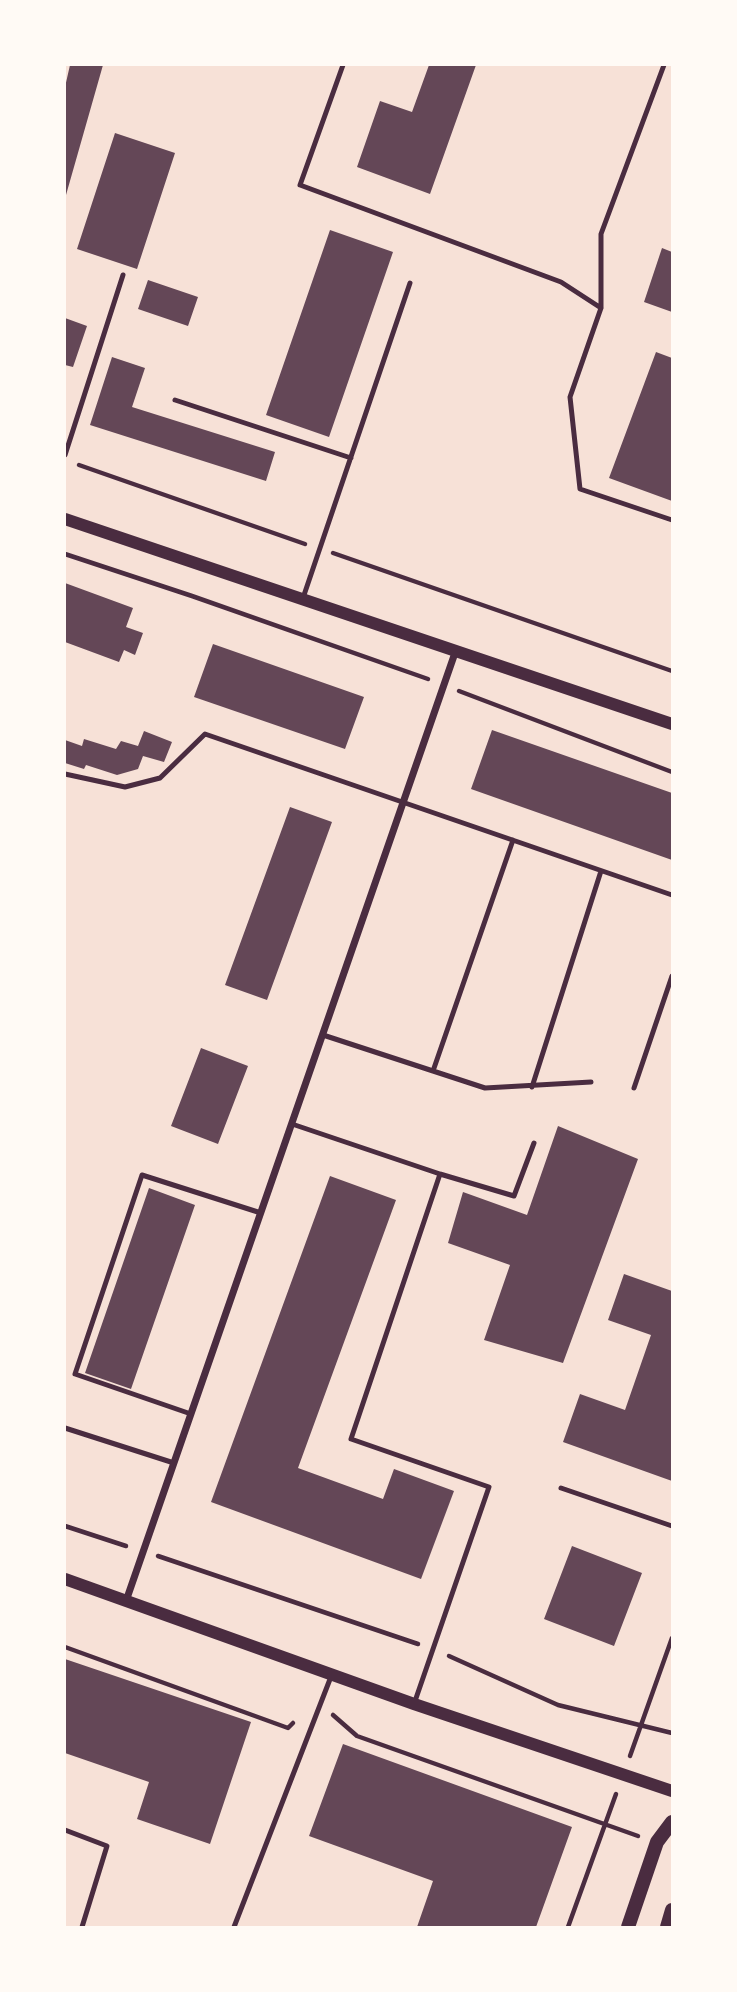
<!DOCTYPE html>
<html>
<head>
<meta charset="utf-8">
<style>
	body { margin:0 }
	#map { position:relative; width:737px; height:1992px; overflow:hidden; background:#f7e1d7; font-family:Commissioner,sans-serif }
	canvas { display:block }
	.frame { position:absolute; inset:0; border:66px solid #fffaf5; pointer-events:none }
</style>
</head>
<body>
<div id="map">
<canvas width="737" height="1992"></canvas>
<div class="frame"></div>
</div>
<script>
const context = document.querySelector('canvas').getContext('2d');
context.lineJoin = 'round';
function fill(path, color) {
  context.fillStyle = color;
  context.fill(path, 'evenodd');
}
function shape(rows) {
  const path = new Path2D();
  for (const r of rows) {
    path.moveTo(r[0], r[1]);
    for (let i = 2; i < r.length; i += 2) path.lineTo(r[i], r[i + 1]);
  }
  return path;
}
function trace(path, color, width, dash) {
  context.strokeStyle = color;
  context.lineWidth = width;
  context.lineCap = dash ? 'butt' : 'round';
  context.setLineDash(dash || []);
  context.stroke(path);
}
const building = shape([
	[70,65,103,65,66,195,65,87],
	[429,65,476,65,430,194,357,167,380,101,412,112],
	[115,133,175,153,137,269,77,249],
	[330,230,393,252,329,437,266,415],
	[662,248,672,252,672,312,644,302],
	[148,280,198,297,188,326,138,309],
	[65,318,87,326,73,367,65,365],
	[656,352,672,358,672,501,609,478],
	[112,357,145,368,132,407,275,452,266,481,90,425],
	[65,583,133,608,126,627,143,633,135,655,124,650,119,662,65,642],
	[213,644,364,697,345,749,194,697],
	[492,730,672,793,672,860,471,789],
	[144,731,172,742,164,762,143,756,138,769,117,775,86,765,84,769,65,763,65,740,82,746,84,739,116,749,121,741,138,746],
	[290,807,332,822,267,1000,225,985],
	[201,1048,248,1066,218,1144,171,1126],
	[558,1126,638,1159,563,1363,484,1340,510,1265,448,1243,463,1192,527,1215],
	[330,1176,396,1200,298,1468,383,1499,394,1469,454,1491,421,1579,211,1502],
	[149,1188,195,1205,131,1389,85,1373],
	[624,1274,672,1291,672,1481,563,1442,580,1394,625,1410,651,1335,608,1320],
	[572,1546,642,1573,614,1646,544,1619],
	[65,1659,251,1722,210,1844,137,1819,149,1782,65,1753],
	[343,1744,572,1827,536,1927,417,1927,433,1881,309,1836]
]);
const path = shape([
	[79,465,305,544],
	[333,553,672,671],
	[65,554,192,596,428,679],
	[459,691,672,772],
	[65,1526,126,1546],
	[158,1556,418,1644],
	[65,1647,288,1728,293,1723],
	[449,1656,558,1705,672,1733],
	[333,1715,357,1736,638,1836],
	[630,1756,672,1638],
	[568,1927,616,1794]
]);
const service = shape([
	[343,65,300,185,561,282,601,308],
	[664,65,601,234,601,308,570,397,580,489,672,520],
	[175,400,351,458],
	[65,455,123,275],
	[303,598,410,283],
	[65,774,125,787,160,778,205,734,672,895],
	[323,1035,485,1088,591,1082],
	[433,1071,513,840],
	[532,1087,601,871],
	[634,1088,672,976],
	[292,1124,440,1174,514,1196,534,1143],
	[191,1414,75,1374,142,1175,261,1213],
	[65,1428,174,1463],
	[561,1488,672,1526],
	[414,1704,489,1487,351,1439,440,1174],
	[65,1830,107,1846,82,1927],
	[234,1927,332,1674]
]);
const minor = shape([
	[126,1601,456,650]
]);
const tertiary = shape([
	[65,519,672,724],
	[65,1579,414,1704,672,1791]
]);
const secondary = shape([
	[628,1927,657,1842,672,1822],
	[667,1927,672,1910]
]);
fill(building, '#644757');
trace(path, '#4a2c40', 4.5);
trace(service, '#4a2c40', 5);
trace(minor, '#4a2c40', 7);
trace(tertiary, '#4a2c40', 12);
trace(secondary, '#4a2c40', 14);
</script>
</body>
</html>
